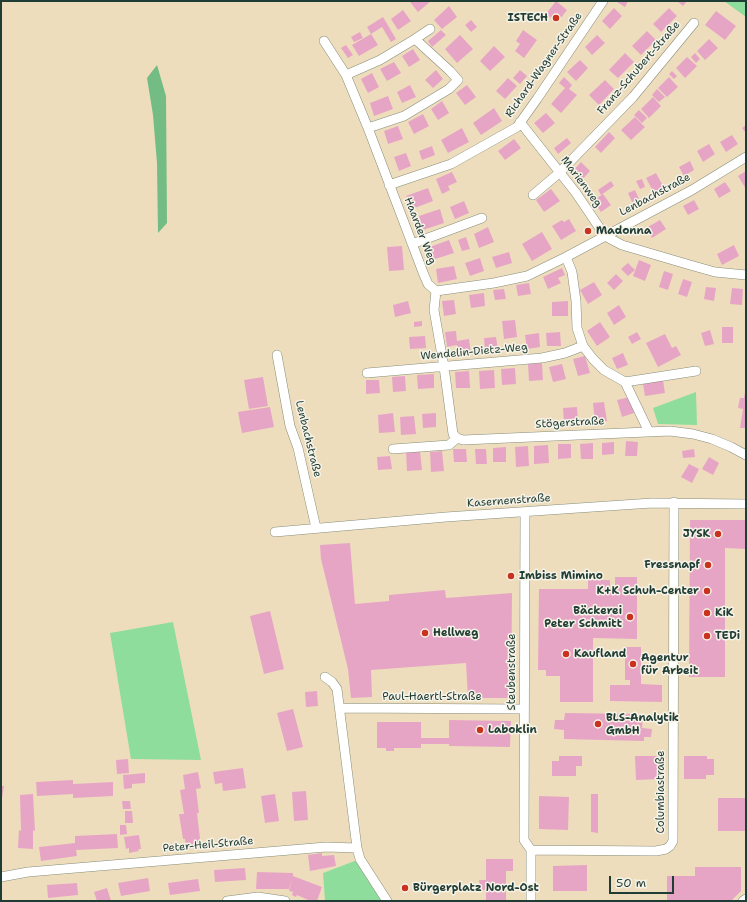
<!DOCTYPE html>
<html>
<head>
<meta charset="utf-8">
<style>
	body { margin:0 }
	#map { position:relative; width:747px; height:902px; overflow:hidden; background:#eeddbc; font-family:"Shantell Sans",sans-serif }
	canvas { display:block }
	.frame { position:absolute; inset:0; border:2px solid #1f3d34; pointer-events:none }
	.scale { position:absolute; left:609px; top:876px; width:65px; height:18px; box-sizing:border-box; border:2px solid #1f3d34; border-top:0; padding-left:5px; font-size:12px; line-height:14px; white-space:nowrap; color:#1f3d34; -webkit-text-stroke:3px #f7f3e8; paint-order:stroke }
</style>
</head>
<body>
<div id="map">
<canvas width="747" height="902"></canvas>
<div class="frame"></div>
<div class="scale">50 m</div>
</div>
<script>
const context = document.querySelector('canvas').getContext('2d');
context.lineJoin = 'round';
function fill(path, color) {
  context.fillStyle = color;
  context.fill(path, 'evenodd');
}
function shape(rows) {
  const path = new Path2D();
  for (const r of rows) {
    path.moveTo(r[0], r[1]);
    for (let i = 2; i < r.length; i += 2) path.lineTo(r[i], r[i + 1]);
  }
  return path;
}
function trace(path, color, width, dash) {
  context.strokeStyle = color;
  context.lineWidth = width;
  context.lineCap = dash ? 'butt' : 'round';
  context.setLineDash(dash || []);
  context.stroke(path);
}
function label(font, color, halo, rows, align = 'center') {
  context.font = font + ' "Shantell Sans",sans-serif';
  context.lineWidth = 3;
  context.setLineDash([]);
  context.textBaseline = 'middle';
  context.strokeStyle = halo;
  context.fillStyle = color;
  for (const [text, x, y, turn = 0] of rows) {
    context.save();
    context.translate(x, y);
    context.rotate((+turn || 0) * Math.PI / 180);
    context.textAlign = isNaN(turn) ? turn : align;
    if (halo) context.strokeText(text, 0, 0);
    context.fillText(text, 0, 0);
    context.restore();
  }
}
const green = shape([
	[724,1,746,1,746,17],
	[696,392,697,425,658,424,653,408],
	[173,622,201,760,131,759,110,633],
	[360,859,387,901,325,901,323,873]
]);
const forest = shape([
	[157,65,166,96,167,223,158,233,157,163,153,115,147,78]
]);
const building = shape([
	[412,1,431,1,418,12,410,2],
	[556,1,567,10,557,23,546,14],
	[618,1,628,1,625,7,617,2],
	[677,1,687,1,683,6],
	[449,6,457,17,442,29,434,20],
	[614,8,622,16,610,29,602,21],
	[669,8,677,16,661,32,653,24],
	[403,10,411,21,398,30,391,19],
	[716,11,736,26,725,40,705,25],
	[383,17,396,39,391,42,382,27,371,34,367,27],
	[471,20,477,27,471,32,465,25],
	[441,30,446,35,432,47,428,41],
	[523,30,537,40,524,58,515,51,520,44,516,41],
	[647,31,656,40,641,55,632,46],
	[360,32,363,38,354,42,351,37],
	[371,34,378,45,359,56,352,45],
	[460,35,473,49,457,63,445,49],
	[597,35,605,43,592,55,585,47],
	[709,39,718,48,705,60,697,51],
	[346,45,353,55,348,58,341,48],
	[494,46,505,57,490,71,480,61],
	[413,49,420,60,409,67,402,56],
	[625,53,634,62,618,78,609,70],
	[695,53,700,59,696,63,691,57],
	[687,57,697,66,685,78,676,68],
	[580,60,588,68,576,81,567,72],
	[394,62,401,73,387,81,380,69],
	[436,70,443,79,433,88,425,80],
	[520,70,527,76,520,84,513,78],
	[672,71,677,76,674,79,669,74],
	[372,73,379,87,368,93,361,79],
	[564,77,572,85,569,89,577,95,561,113,551,104,565,88,559,83],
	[669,77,678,87,667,97,658,88],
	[508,78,517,86,505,99,496,91],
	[605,80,614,89,599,105,589,95],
	[410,85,416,97,402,103,397,92],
	[467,85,476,97,465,105,456,93],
	[657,89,665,97,659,102,652,95],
	[388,96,393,109,374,116,370,103],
	[653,97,661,106,649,118,641,109],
	[442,101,449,113,438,120,431,109],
	[494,108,502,121,481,135,473,123],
	[639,110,647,118,642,123,634,115],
	[546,113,555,123,543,133,534,123],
	[423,114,429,126,414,134,408,122],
	[635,117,645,127,631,140,621,130],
	[746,125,746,133,742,128],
	[398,126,403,139,388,144,384,131],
	[462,128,469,142,448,153,441,140],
	[609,132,615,138,601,153,595,147],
	[732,135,738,144,726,152,720,142],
	[567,138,571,143,558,154,554,148],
	[514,139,521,148,505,160,498,151],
	[709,144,715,154,703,162,697,151],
	[432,146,435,155,422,160,419,151],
	[406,153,411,166,399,171,394,157],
	[690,161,694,170,684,176,679,167],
	[581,162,590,171,581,181,572,172],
	[746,171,746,189,738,176],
	[452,172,457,182,448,186,450,190,442,194,436,179],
	[656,173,664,188,654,193,646,178],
	[642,179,645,187,640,189,636,181],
	[611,181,614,186,601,195,598,190],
	[725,182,731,191,719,198,714,189],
	[428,188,433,201,412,209,406,196],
	[551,189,560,201,544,212,536,200],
	[635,190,639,199,632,202,628,193],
	[603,194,611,205,601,212,593,201],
	[694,200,699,209,688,215,683,206],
	[464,201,469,213,455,219,450,207],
	[440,209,444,223,423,230,419,216],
	[569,219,576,231,561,240,552,226,562,220,564,222],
	[660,220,666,229,652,238,646,228],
	[488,227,494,242,479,248,474,234],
	[542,232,552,249,532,261,522,244],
	[466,237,470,249,462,251,458,240],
	[449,240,454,253,432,260,427,248],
	[734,245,739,256,722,265,717,254],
	[402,246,404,270,389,271,387,247],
	[509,252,512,263,496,268,492,257],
	[480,258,484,271,470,276,465,263],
	[639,260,651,265,645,281,633,276],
	[628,263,635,270,628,276,621,269],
	[454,266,457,279,438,283,436,269],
	[562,268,565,275,558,278,561,283,548,289,543,277],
	[664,271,673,274,668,290,659,287],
	[616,274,623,281,614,290,607,283],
	[683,279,692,282,687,297,678,294],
	[594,282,602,295,588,304,580,290],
	[529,283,531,294,518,296,516,285],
	[706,287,716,288,714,301,704,299],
	[732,288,743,289,742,305,730,304],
	[504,289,506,299,495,300,493,290],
	[484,293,485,306,471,308,469,295],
	[454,300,456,314,444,316,442,301],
	[408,301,411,313,395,317,393,305],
	[568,301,568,316,552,316,552,302],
	[619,305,626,317,614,325,607,313],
	[515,320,517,337,504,339,502,321],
	[422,321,422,326,414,327,414,322],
	[600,322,610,337,597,346,587,331],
	[722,327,733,327,733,343,722,343],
	[710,330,714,344,705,346,701,333],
	[456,331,457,341,469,339,471,354,459,355,457,345,447,347,445,332],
	[560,332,561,346,547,346,546,333],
	[637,332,641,339,632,344,628,337],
	[539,333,540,347,527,349,525,335],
	[665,334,672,348,676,346,681,355,658,367,646,343],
	[425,336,426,348,410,349,409,337],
	[496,337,498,350,485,351,484,338],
	[623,353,628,365,617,369,612,358],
	[585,356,590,373,578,376,573,359],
	[542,363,543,380,529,381,528,364],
	[562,364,566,379,553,382,549,367],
	[515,368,516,384,502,385,501,369],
	[494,370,495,388,480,389,479,371],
	[469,371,470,388,456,388,455,372],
	[434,374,434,388,418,389,417,375],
	[405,376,406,391,393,392,392,377],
	[263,377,268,406,249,409,244,380],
	[366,380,379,380,380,393,366,394],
	[663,380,665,393,645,396,643,384],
	[745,392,746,392,746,428,740,428,743,409,738,408,740,398,744,398],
	[630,397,634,413,622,417,617,400],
	[604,402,607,421,595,422,593,403],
	[270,407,274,427,242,433,238,412],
	[577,407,578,422,564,423,563,408],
	[393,413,395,432,379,433,378,415],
	[436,413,436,427,423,428,422,414],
	[414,416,416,434,401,435,400,417],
	[626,441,638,442,637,456,625,456],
	[614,442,614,454,602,455,602,443],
	[593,443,593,459,581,459,580,444],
	[558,444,571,444,571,458,558,459],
	[548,445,549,463,534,464,534,446],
	[528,446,529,466,516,467,515,447],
	[506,447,506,462,493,462,493,448],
	[453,449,466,449,467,462,454,462],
	[475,449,486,449,487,464,476,464],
	[694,449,695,457,683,458,682,451],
	[420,451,422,470,407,471,406,452],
	[442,451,444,471,431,472,430,452],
	[390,456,392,469,378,470,377,457],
	[709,457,719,463,713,475,702,469],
	[689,464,699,469,692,483,681,477],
	[690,520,746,520,746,549,725,548,725,677,689,677],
	[350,543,355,604,389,601,389,595,445,590,446,598,512,593,511,698,468,698,466,663,371,670,372,697,351,698,348,669,321,559,320,545],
	[615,577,637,577,637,639,593,638,593,702,560,702,560,676,546,676,546,670,538,670,539,589,588,589,588,580,610,580,610,588,615,589],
	[270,611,284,669,264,674,250,616],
	[625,647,641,647,641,684,662,685,662,702,610,701,610,685,630,685,630,680,625,680],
	[317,691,318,706,306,707,305,692],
	[293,709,303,747,287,751,277,713],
	[565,713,643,714,642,728,652,729,651,737,644,737,644,741,564,739,564,730,554,729,555,720,564,720],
	[449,720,511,721,510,747,449,746,449,744,421,744,421,748,394,748,394,751,386,751,386,748,377,748,377,722,421,722,421,738,449,738],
	[559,756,582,756,582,766,576,766,576,776,552,776,552,761,559,761],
	[635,756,659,756,659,779,636,780],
	[684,756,707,756,707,759,714,759,714,775,706,775,706,779,684,779],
	[128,759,129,773,117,774,116,760],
	[243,768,246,788,223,791,222,783,215,784,213,772],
	[198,772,201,788,196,789,199,813,197,813,201,847,186,849,185,839,183,839,179,814,184,814,180,790,185,789,183,775],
	[145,773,145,783,132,784,132,788,124,789,123,775],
	[73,780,73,784,113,782,113,796,73,798,73,794,37,796,36,782],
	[1,786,4,786,2,798,1,798],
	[306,791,308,820,294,821,292,792],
	[33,794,35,831,33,830,33,849,18,848,19,830,21,831,20,795],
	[275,794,279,821,265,823,261,796],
	[591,794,598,794,598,833,591,832],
	[539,796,569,797,568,830,539,829],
	[718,798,746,798,746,831,718,831],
	[122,801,130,801,131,809,123,809],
	[125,811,132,811,133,823,125,823],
	[120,825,126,825,127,834,120,835],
	[117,834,118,848,76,850,77,856,41,861,39,847,75,843,75,836],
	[139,835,141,849,138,849,139,851,129,853,129,848,126,849,124,837],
	[322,853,322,856,334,855,336,866,310,871,308,855],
	[486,859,513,859,513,871,506,871,506,901,486,901,486,890,480,890,479,880,486,880],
	[587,865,587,891,553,891,553,866],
	[695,867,741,867,741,891,731,901,667,901,667,876,695,876],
	[245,868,246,880,215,882,214,870],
	[257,872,293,873,293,876,322,887,317,901,307,901,308,900,297,895,296,897,292,895,293,892,289,891,292,880,289,889,256,889],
	[148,878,150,891,121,896,118,883],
	[198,879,200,891,170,895,168,883],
	[77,883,78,895,48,898,47,885],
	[107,888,111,901,97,901,94,892]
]);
const minor = shape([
	[324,41,346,75,368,128,424,275,428,284,436,291,434,310,444,367,453,434,457,438],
	[346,75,380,60,415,39,430,29],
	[520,122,576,193,605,236,622,245,690,265,715,272,746,275],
	[368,128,404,116,449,89,458,80,450,71,415,39],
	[389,185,451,164,517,127,537,99,603,1],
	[533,195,559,173,633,97,694,23],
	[412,244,482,218],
	[566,257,572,272,576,301,577,328,583,346,593,359,604,370,625,382,649,432],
	[436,291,494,283,527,276,566,257,692,190,746,157],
	[277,355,290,426,298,448,316,528],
	[367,373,542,358,565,353,583,346],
	[625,382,696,371],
	[393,449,449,445,457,438,463,440,670,431,693,434,712,439,731,447,746,455],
	[525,512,524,840,531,850,531,901],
	[275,532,446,517,652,503,746,504],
	[325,677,332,682,337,689,357,848,360,859,387,901],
	[340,708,524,709],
	[531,850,656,851,666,849,670,846,673,841,674,502],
	[1,877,28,872,326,847,357,848],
	[227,901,258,897,285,901],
	[743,901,746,899]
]);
const markers = [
	[556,18,4,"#c8321e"],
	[588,231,4,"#c8321e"],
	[718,534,4,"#c8321e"],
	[708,565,4,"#c8321e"],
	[511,576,4,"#c8321e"],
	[707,591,4,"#c8321e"],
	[707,613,4,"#c8321e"],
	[630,617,4,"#c8321e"],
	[425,633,4,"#c8321e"],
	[707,636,4,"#c8321e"],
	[566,654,4,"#c8321e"],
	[633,664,4,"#c8321e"],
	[598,724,4,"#c8321e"],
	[480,730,4,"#c8321e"],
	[405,888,4,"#c8321e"]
];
const poiNames = [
	["ISTECH",548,18,"right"],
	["Madonna",596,231],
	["JYSK",710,534,"right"],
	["Fressnapf",700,565,"right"],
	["Imbiss Mimino",519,576],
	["K+K Schuh-Center",699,591,"right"],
	["Bäckerei",622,611,"right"],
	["Peter Schmitt",622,624,"right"],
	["KiK",715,613],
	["Hellweg",433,633],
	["TEDi",715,636],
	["Kaufland",574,654],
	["Agentur",641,658],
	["für Arbeit",641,671],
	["BLS-Analytik",606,718],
	["GmbH",606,731],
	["Laboklin",488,730],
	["Bürgerplatz Nord-Ost",413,888]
];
const streetNames = [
	["Richard-Wagner-Straße",544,65,-55],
	["Franz-Schubert-Straße",639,68,-49],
	["Marienweg",581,182,53],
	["Lenbachstraße",655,195,-28],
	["Haarder Weg",420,231,69],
	["Wendelin-Dietz-Weg",474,352,-5],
	["Stögerstraße",570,423,-3],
	["Lenbachstraße",308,439,76],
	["Kasernenstraße",509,501,-4],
	["Steubenstraße",512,672,-90],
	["Paul-Haertl-Straße",432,697],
	["Columbiastraße",661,792,-90],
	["Peter-Heil-Straße",208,845,-5]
];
fill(green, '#8fdd9c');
fill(forest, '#73bc84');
fill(building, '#e7a5c6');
trace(minor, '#868d78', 10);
trace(minor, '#fff', 9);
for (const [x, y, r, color] of markers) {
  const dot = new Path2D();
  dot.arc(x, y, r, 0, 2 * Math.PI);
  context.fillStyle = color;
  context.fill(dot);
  trace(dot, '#f7f3e8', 1.5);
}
label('bold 11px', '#1f3d34', '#f7f3e8', poiNames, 'left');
label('11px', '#1f3d34', '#f7f3e8', streetNames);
</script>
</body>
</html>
